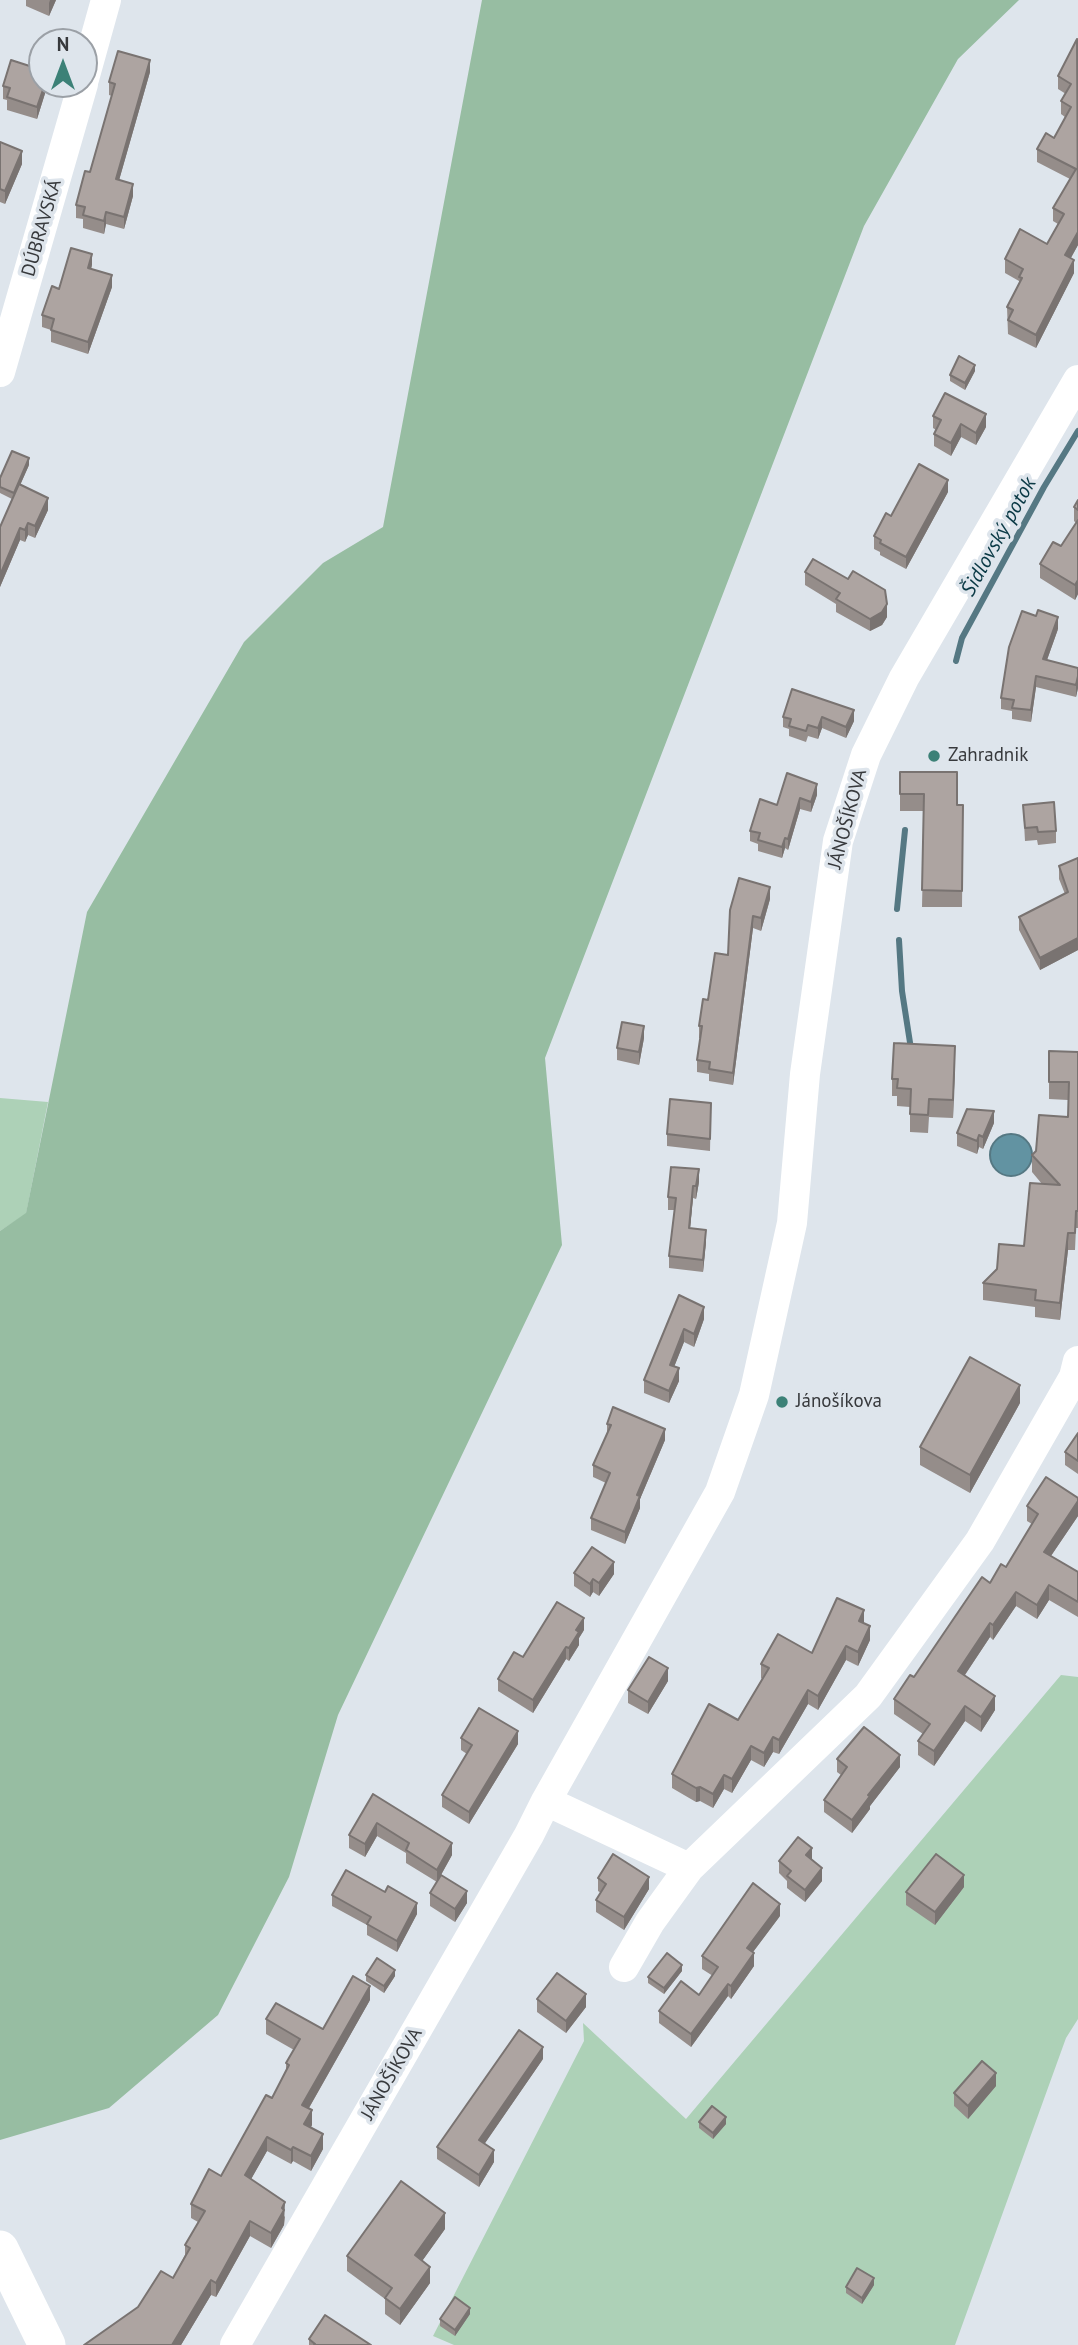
<!DOCTYPE html>
<html>
<head>
<meta charset="utf-8">
<style>
	body { margin:0 }
	#map { position:relative; width:1078px; height:2345px; overflow:hidden; background:#dee5ec; font-family:"PT Sans",sans-serif }
	canvas { display:block }
	.north { position:absolute; left:28px; top:28px; width:70px; height:70px; box-sizing:border-box; background:#dee5ec; border:2px solid #9ba0a6; border-radius:50%; rotate:0deg; font-size:19px; font-weight:700; line-height:28px; text-align:center; color:#37393c }
	.north::after { content:''; display:block; margin:auto; width:24px; height:32px; background:#3c8177; clip-path:polygon(50% 0,100% 100%,50% 72%,0 100%) }
</style>
</head>
<body>
<div id="map">
<canvas width="1078" height="2345"></canvas>
<div class="north">N</div>
</div>
<script>
const context = document.querySelector('canvas').getContext('2d');
context.lineJoin = 'round';
function fill(path, color) {
  context.fillStyle = color;
  context.fill(path, 'evenodd');
}
function shape(rows) {
  const path = new Path2D();
  for (const r of rows) {
    if (r.length === 3) {
      path.moveTo(r[0] + r[2], r[1]);
      path.arc(r[0], r[1], r[2], 0, 2 * Math.PI);
      continue;
    }
    path.moveTo(r[0], r[1]);
    for (let i = 2; i < r.length; i += 2) path.lineTo(r[i], r[i + 1]);
  }
  return path;
}
function trace(path, color, width, dash) {
  context.strokeStyle = color;
  context.lineWidth = width;
  context.lineCap = dash ? 'butt' : 'round';
  context.setLineDash(dash || []);
  context.stroke(path);
}
function label(font, color, halo, rows, align = 'center') {
  context.font = font + ' "PT Sans",sans-serif';
  context.lineWidth = 7;
  context.setLineDash([]);
  context.textBaseline = 'middle';
  context.strokeStyle = halo;
  context.fillStyle = color;
  for (const [text, x, y, turn = 0] of rows) {
    context.save();
    context.translate(x, y);
    context.rotate((+turn || 0) * Math.PI / 180);
    context.textAlign = isNaN(turn) ? turn : align;
    if (halo) context.strokeText(text, 0, 0);
    context.fillText(text, 0, 0);
    context.restore();
  }
}
const green = shape([
	[0,1098,48,1102,26,1214,0,1231],
	[1061,1675,1078,1677,1078,2019,1066,2038,955,2345,454,2345,433,2336,584,2041,583,2023,686,2119]
]);
const forest = shape([
	[482,0,1019,0,958,59,864,226,545,1058,562,1245,338,1715,289,1877,218,2015,109,2108,0,2140,0,1231,26,1213,87,912,244,642,323,563,383,527]
]);
const water = shape([
	[1011,1155,21]
]);
const stream = shape([
	[956,661,962,638,1044,487,1078,431],
	[897,909,905,830],
	[899,940,902,991,911,1049]
]);
const minor = shape([
	[84,79,106,0],
	[0,372,83,84],
	[546,1801,689,1868,868,1696,980,1541,1074,1377,1078,1361],
	[624,1967,650,1922,689,1868],
	[235,2345,529,1835,546,1801,720,1492,754,1395,792,1223,805,1074,838,841,866,755,904,678,1078,380]
]);
const major = shape([
	[0,2249,47,2345]
]);
const wall = shape([
	[26,0,56,0,49,16,26,6],
	[1077,39,1078,245,1071,258,1074,273,1036,348,1008,334,1007,307,1019,283,1019,281,1005,273,1005,259,1047,244,1058,224,1053,221,1053,208,1070,179,1037,162,1037,149,1054,138,1065,117,1061,114,1061,101,1066,94,1058,89,1058,76],
	[150,72,119,180,133,196,124,229,106,224,104,234,83,228,83,219,76,218,76,205,90,172,112,96,109,95,109,82],
	[48,84,37,119,7,110,7,100,3,99,3,86],
	[0,142,22,164,5,204,0,202],
	[92,265,91,269,112,287,88,354,51,342,51,330,42,327,42,315,59,289],
	[975,371,965,390,950,381,950,375],
	[933,416,986,427,976,445,961,437,951,456,934,446,934,434,936,430,933,428],
	[29,465,20,485,48,510,35,538,28,535,25,542,20,540,0,587,0,527,12,499,0,493,0,478],
	[948,492,906,569,880,555,880,552,874,549,874,536,891,516],
	[1078,500,1078,594,1075,600,1040,578,1040,564,1061,546,1076,523,1074,521,1074,507],
	[805,572,887,617,882,625,870,631,836,612,836,604,805,585],
	[1058,629,1047,660,1078,668,1078,688,1076,697,1036,687,1031,722,1012,719,1012,711,1001,709,1001,698],
	[792,689,854,721,846,738,822,728,818,739,808,736,806,742,789,736,789,729,783,727,783,717],
	[900,772,957,805,963,805,962,907,922,907,924,811,900,811],
	[787,773,817,795,811,812,800,809,788,850,785,848,782,858,758,851,758,844,750,841,750,831,777,805],
	[1023,805,1056,831,1056,843,1038,845,1037,840,1025,841],
	[1078,858,1078,950,1040,970,1019,930,1019,917,1065,894,1059,879,1059,866],
	[770,899,761,931,753,928,733,1085,709,1081,709,1074,697,1072,697,1060,701,1038,699,1038,699,1026,728,955,730,910],
	[644,1038,639,1065,617,1060,617,1048],
	[1049,1051,1078,1052,1078,1228,1076,1228,1075,1250,1068,1250,1060,1320,1035,1317,1035,1307,983,1300,983,1283,1024,1246,1042,1184,1032,1172,1032,1155,1068,1117,1068,1100,1049,1099],
	[955,1063,953,1118,929,1117,928,1133,910,1132,910,1107,897,1106,897,1096,892,1096,892,1079],
	[711,1103,710,1151,667,1146,667,1134],
	[994,1123,983,1149,979,1147,977,1154,957,1146,957,1133],
	[699,1182,696,1199,693,1198,690,1228,706,1242,703,1272,669,1268,669,1256,675,1210,668,1210,668,1197],
	[679,1295,704,1319,694,1347,684,1342,674,1367,679,1381,669,1403,644,1393,644,1380],
	[1020,1403,970,1493,920,1465,920,1447],
	[607,1424,665,1440,640,1499,640,1508,625,1544,591,1530,591,1518,606,1483,593,1477,593,1465,607,1435],
	[1078,1433,1078,1474,1065,1465,1065,1452],
	[1078,1498,1078,1516,1051,1556,1078,1572,1078,1617,1049,1600,1037,1619,1016,1606,993,1640,990,1637,965,1675,995,1710,981,1732,965,1721,934,1766,918,1755,918,1741,923,1734,894,1714,894,1699,914,1677,990,1583,1006,1567,1032,1524,1027,1521,1027,1506],
	[574,1573,614,1574,599,1596,593,1592,590,1597,574,1586],
	[864,1623,870,1640,858,1666,846,1660,818,1710,808,1704,779,1754,773,1752,764,1767,751,1760,732,1793,724,1789,713,1808,700,1801,696,1802,672,1788,672,1774,738,1720,762,1679,761,1678,761,1664,812,1653],
	[584,1630,579,1638,579,1645,569,1661,566,1659,533,1713,498,1691,498,1679,523,1657],
	[668,1681,648,1714,628,1703,628,1690],
	[461,1738,518,1744,469,1824,442,1807,442,1795,467,1754,461,1750],
	[837,1759,900,1767,870,1806,870,1809,852,1833,824,1812,824,1800,841,1775,837,1772],
	[373,1794,452,1855,441,1875,467,1903,455,1922,430,1906,430,1893,437,1882,406,1863,406,1853,377,1836,365,1857,349,1848,349,1835],
	[812,1860,822,1881,805,1902,787,1888,787,1881,779,1873,779,1861],
	[598,1878,649,1889,624,1930,596,1912,596,1900,601,1893,598,1891],
	[964,1887,935,1925,906,1905,906,1892],
	[332,1895,417,1914,397,1952,367,1935,367,1925,332,1906],
	[780,1916,753,1952,754,1966,731,1999,728,1996,691,2047,659,2023,659,2011,699,1995,713,1976,702,1969,702,1956],
	[682,1971,664,1994,648,1983,648,1977],
	[366,1975,395,1976,384,1993,366,1981],
	[537,1999,586,2007,566,2033,537,2012],
	[370,2000,309,2108,312,2125,311,2127,323,2149,311,2171,293,2161,291,2164,267,2151,251,2179,285,2217,284,2225,271,2248,250,2236,216,2297,211,2295,181,2345,84,2345,138,2307,173,2278,185,2255,185,2245,198,2222,191,2218,191,2204,221,2176,272,2098,286,2071,286,2063,294,2050,266,2034,266,2019,323,2029],
	[543,2059,484,2144,494,2162,479,2187,437,2159,437,2147],
	[996,2086,968,2119,954,2106,954,2093],
	[699,2122,726,2124,713,2139,699,2128],
	[445,2229,422,2261,430,2283,400,2325,385,2314,385,2299,347,2271,347,2256],
	[874,2285,862,2304,846,2293,846,2287],
	[470,2314,455,2336,440,2326,440,2319],
	[309,2339,371,2345,309,2345]
]);
const shadedWall = shape([
	[50,0,56,0,49,16,49,3],
	[150,60,150,72,116,191,116,179],
	[45,84,48,84,37,119,37,107],
	[22,151,22,164,5,204,5,191],
	[133,184,133,196,124,229,124,217],
	[106,212,106,224,104,234,104,221],
	[1078,232,1078,245,1065,268,1065,255],
	[92,254,92,265,88,279,88,268],
	[1074,260,1074,273,1036,348,1036,335],
	[112,275,112,287,88,354,88,342],
	[975,365,975,371,965,390,965,383],
	[986,414,986,427,976,445,976,433],
	[961,424,961,437,951,456,951,443],
	[29,458,29,465,14,499,14,493],
	[948,480,948,492,906,569,906,557],
	[48,498,48,510,35,538,35,526],
	[28,523,28,535,25,542,25,530],
	[20,528,20,540,0,587,0,575],
	[1078,580,1078,594,1075,600,1075,585],
	[887,604,887,617,882,625,870,631,870,619],
	[1058,617,1058,629,1043,671,1043,659],
	[1036,676,1036,687,1031,722,1031,710],
	[1078,676,1078,688,1076,697,1076,685],
	[854,710,854,721,846,738,846,727],
	[822,717,822,728,818,739,818,728],
	[817,784,817,795,811,812,811,802],
	[800,798,800,809,788,850,788,839],
	[785,838,785,848,782,858,782,847],
	[770,887,770,899,761,931,761,918],
	[753,916,753,928,733,1085,733,1073],
	[1078,938,1078,950,1040,970,1040,958],
	[644,1026,644,1038,639,1065,639,1052],
	[955,1046,955,1063,953,1118,953,1100],
	[994,1111,994,1123,983,1149,983,1137],
	[979,1135,979,1147,977,1154,977,1141],
	[699,1169,699,1182,696,1199,696,1186],
	[693,1186,693,1198,689,1240,689,1228],
	[706,1230,706,1242,703,1272,703,1260],
	[1068,1233,1068,1250,1060,1320,1060,1303],
	[704,1307,704,1319,694,1347,694,1334],
	[684,1329,684,1342,670,1377,670,1365],
	[679,1368,679,1381,669,1403,669,1391],
	[1020,1385,1020,1403,970,1493,970,1475],
	[665,1429,665,1440,640,1499,640,1508,625,1544,625,1532,637,1495],
	[1078,1501,1078,1516,1044,1566,1044,1552],
	[614,1562,614,1574,599,1596,599,1583],
	[593,1579,593,1592,590,1597,590,1584],
	[1049,1585,1049,1600,1037,1619,1037,1605],
	[1016,1592,1016,1606,993,1640,993,1625],
	[864,1610,864,1624,859,1621],
	[584,1618,584,1630,579,1638,579,1645,569,1661,569,1648,576,1630],
	[990,1623,990,1637,958,1685,958,1671],
	[870,1626,870,1640,858,1666,858,1652],
	[846,1646,846,1660,818,1710,818,1696],
	[566,1647,566,1659,533,1713,533,1700],
	[668,1668,668,1681,648,1714,648,1702],
	[808,1690,808,1704,779,1754,779,1740],
	[995,1696,995,1710,981,1732,981,1717],
	[965,1706,965,1721,934,1766,934,1751],
	[518,1731,518,1744,469,1824,469,1812],
	[773,1737,773,1752,764,1767,764,1753],
	[751,1746,751,1760,732,1793,732,1779],
	[900,1755,900,1767,870,1806,870,1809,852,1833,852,1820,868,1795],
	[724,1775,724,1789,713,1808,713,1794],
	[700,1787,700,1801,696,1802,696,1788],
	[377,1823,377,1836,365,1857,365,1844],
	[452,1843,452,1855,437,1882,437,1870],
	[812,1848,812,1860,806,1855],
	[822,1868,822,1881,805,1902,805,1890],
	[964,1875,964,1887,935,1925,935,1912],
	[649,1877,649,1889,624,1930,624,1917],
	[467,1891,467,1903,455,1922,455,1909],
	[417,1903,417,1914,397,1952,397,1941],
	[780,1904,780,1916,747,1960,747,1948],
	[754,1953,754,1966,731,1999,731,1986],
	[682,1965,682,1971,664,1994,664,1988],
	[395,1970,395,1976,384,1993,384,1986],
	[728,1984,728,1996,691,2047,691,2034],
	[370,1986,370,2000,302,2120,302,2105],
	[586,1994,586,2007,566,2033,566,2021],
	[543,2047,543,2059,479,2152,479,2140],
	[996,2073,996,2086,968,2119,968,2106],
	[312,2110,312,2125,304,2139,304,2124],
	[726,2117,726,2124,713,2139,713,2133],
	[323,2134,323,2149,311,2171,311,2156],
	[267,2137,267,2151,245,2190,245,2175],
	[293,2147,293,2161,291,2164,291,2150],
	[494,2150,494,2162,479,2187,479,2175],
	[285,2202,284,2225,271,2248,271,2233],
	[445,2213,445,2229,415,2271,415,2255],
	[250,2221,250,2236,216,2297,216,2283],
	[430,2267,430,2283,400,2325,400,2309],
	[874,2278,874,2285,862,2304,862,2298],
	[211,2280,211,2295,181,2345,172,2345],
	[470,2308,470,2314,455,2336,455,2330]
]);
const building = shape([
	[1077,39,1078,232,1065,255,1074,260,1036,335,1008,320,1013,310,1007,307,1022,278,1019,277,1023,269,1005,259,1020,229,1047,244,1064,214,1053,208,1076,169,1037,149,1046,133,1054,138,1071,107,1061,101,1071,84,1058,76,1077,39],
	[118,51,150,60,116,179,133,184,124,217,106,212,104,221,83,215,85,207,76,205,85,171,90,172,115,84,109,82,118,51],
	[11,60,42,70,42,84,45,84,37,107,7,97,10,88,3,86,11,60],
	[0,142,22,151,5,191,0,189,0,142],
	[71,248,92,254,88,268,112,275,88,342,51,330,54,319,42,315,52,286,59,289,71,248],
	[959,356,975,365,965,383,950,375,959,356],
	[945,393,986,414,976,433,961,424,951,443,934,434,941,420,933,416,945,393],
	[12,451,29,458,14,493,0,487,0,478,12,451],
	[919,464,948,480,906,557,880,543,881,540,874,536,886,513,891,516,919,464],
	[19,484,48,498,35,526,28,523,25,530,20,528,0,575,0,527,19,484],
	[1078,500,1078,510,1074,507,1078,500],
	[1078,520,1078,580,1075,585,1040,564,1053,542,1061,546,1078,520],
	[813,559,848,579,853,571,885,590,887,604,882,612,870,619,836,599,840,593,805,572,813,559],
	[1038,610,1058,617,1043,659,1078,668,1078,676,1076,685,1036,676,1031,710,1012,708,1014,700,1001,698,1009,647,1022,611,1036,616,1038,610],
	[792,689,854,710,846,727,822,717,818,728,808,725,806,731,789,726,791,719,783,717,792,689],
	[900,772,957,772,957,805,963,805,962,891,922,890,924,794,900,794,900,772],
	[787,773,817,784,811,802,800,798,788,839,785,838,782,847,758,840,760,833,750,831,760,799,777,805,787,773],
	[1054,802,1056,831,1038,832,1037,827,1025,828,1023,805,1054,802],
	[1078,858,1078,938,1040,958,1019,917,1068,892,1059,866,1078,858],
	[739,878,770,887,761,918,753,916,733,1073,709,1069,710,1062,697,1060,702,1026,699,1026,703,999,708,1000,715,953,728,955,730,910,739,878],
	[622,1022,644,1026,639,1052,617,1048,622,1022],
	[894,1043,955,1046,953,1100,929,1099,928,1115,910,1114,911,1089,897,1088,898,1079,892,1079,894,1043],
	[1049,1051,1078,1052,1078,1211,1076,1211,1075,1233,1068,1233,1060,1303,1035,1300,1036,1290,983,1283,997,1269,999,1244,1024,1246,1030,1183,1060,1185,1032,1155,1036,1151,1039,1115,1068,1117,1069,1082,1049,1082,1049,1051],
	[670,1099,711,1103,710,1139,667,1134,670,1099],
	[967,1109,994,1111,983,1137,979,1135,977,1141,957,1133,967,1109],
	[671,1167,699,1169,696,1186,693,1186,689,1228,706,1230,703,1260,669,1256,676,1198,668,1197,671,1167],
	[679,1295,704,1307,694,1334,684,1329,670,1365,679,1368,669,1391,644,1380,679,1295],
	[970,1357,1020,1385,970,1475,920,1447,970,1357],
	[613,1407,665,1429,637,1495,640,1496,625,1532,591,1518,610,1473,593,1465,611,1425,607,1424,613,1407],
	[1078,1433,1078,1461,1065,1452,1078,1433],
	[1046,1477,1078,1498,1078,1501,1044,1552,1078,1572,1078,1602,1049,1585,1037,1605,1016,1592,993,1625,990,1623,958,1671,995,1696,981,1717,965,1706,934,1751,918,1741,930,1724,894,1699,910,1675,914,1677,982,1577,990,1583,1001,1564,1006,1567,1038,1514,1027,1506,1046,1477],
	[592,1547,614,1562,599,1583,593,1579,590,1584,574,1573,592,1547],
	[837,1598,864,1610,859,1621,870,1626,858,1652,846,1646,818,1696,808,1690,779,1740,773,1737,764,1753,751,1746,732,1779,724,1775,713,1794,700,1787,696,1788,672,1774,709,1704,738,1720,769,1668,761,1664,778,1634,812,1653,837,1598],
	[557,1602,584,1618,576,1630,579,1632,569,1648,566,1647,533,1700,498,1679,514,1652,523,1657,557,1602],
	[649,1657,668,1668,648,1702,628,1690,649,1657],
	[479,1708,518,1731,469,1812,442,1795,472,1745,461,1738,479,1708],
	[864,1727,900,1755,868,1795,870,1796,852,1820,824,1800,847,1767,837,1759,864,1727],
	[373,1794,452,1843,437,1870,406,1850,409,1843,377,1823,365,1844,349,1835,373,1794],
	[798,1837,812,1848,806,1855,822,1868,805,1890,787,1876,791,1871,779,1861,798,1837],
	[613,1854,649,1877,624,1917,596,1900,606,1884,598,1878,613,1854],
	[936,1854,964,1875,935,1912,906,1892,936,1854],
	[346,1870,385,1892,388,1886,417,1903,397,1941,367,1924,371,1917,332,1895,346,1870],
	[441,1875,467,1891,455,1909,430,1893,441,1875],
	[753,1883,780,1904,747,1948,754,1953,731,1986,728,1984,691,2034,659,2011,681,1981,699,1995,718,1967,702,1956,753,1883],
	[667,1953,682,1965,664,1988,648,1977,667,1953],
	[377,1958,395,1970,384,1986,366,1975,377,1958],
	[557,1973,586,1994,566,2021,537,1999,557,1973],
	[353,1976,370,1986,302,2105,312,2110,304,2124,323,2134,311,2156,293,2147,291,2150,267,2137,245,2175,285,2202,282,2208,284,2210,271,2233,250,2221,216,2283,211,2280,172,2345,84,2345,138,2307,161,2271,173,2278,190,2248,185,2245,205,2211,191,2204,209,2169,221,2176,266,2095,272,2098,289,2065,286,2063,300,2039,266,2019,276,2003,323,2029,353,1976],
	[519,2030,543,2047,479,2140,494,2150,479,2175,437,2147,519,2030],
	[982,2061,996,2073,968,2106,954,2093,982,2061],
	[712,2106,726,2117,713,2133,699,2122,712,2106],
	[401,2181,445,2213,415,2255,430,2267,400,2309,385,2298,392,2288,347,2256,401,2181],
	[857,2268,874,2278,862,2298,846,2287,857,2268],
	[455,2297,470,2308,455,2330,440,2319,455,2297],
	[325,2315,371,2345,314,2345,315,2344,309,2339,325,2315]
]);
const markers = [
	[934,756,7,"#3c8177"],
	[782,1402,7,"#3c8177"]
];
const streetNames = [
	["DÚBRAVSKÁ",42,228,-74],
	["JÁNOŠÍKOVA",848,819,-75],
	["JÁNOŠÍKOVA",392,2074,-60]
];
const poiNames = [
	["Zahradnik",948,756],
	["Jánošíkova",796,1402]
];
const waterNames = [
	["Šidlovský potok",999,537,-61]
];
fill(green, '#add1b7');
fill(forest, '#97bda2');
fill(water, '#6293a2');
trace(water, '#557883', 2);
trace(stream, '#557883', 6);
trace(minor, '#fff', 30);
trace(major, '#fff', 37);
fill(wall, '#958d8a');
fill(shadedWall, '#797371');
fill(building, '#ada4a1');
trace(building, '#797371', 2);
for (const [x, y, r, color] of markers) {
  const dot = new Path2D();
  dot.arc(x, y, r, 0, 2 * Math.PI);
  context.fillStyle = color;
  context.fill(dot);
  trace(dot, '#dee5ec', 2.5);
}
label('19px', '#37393c', '#dee5ec', streetNames);
label('19px', '#37393c', '#dee5ec', poiNames, 'left');
label('italic 21px', '#0a3945', '#dee5ec', waterNames);
</script>
</body>
</html>
